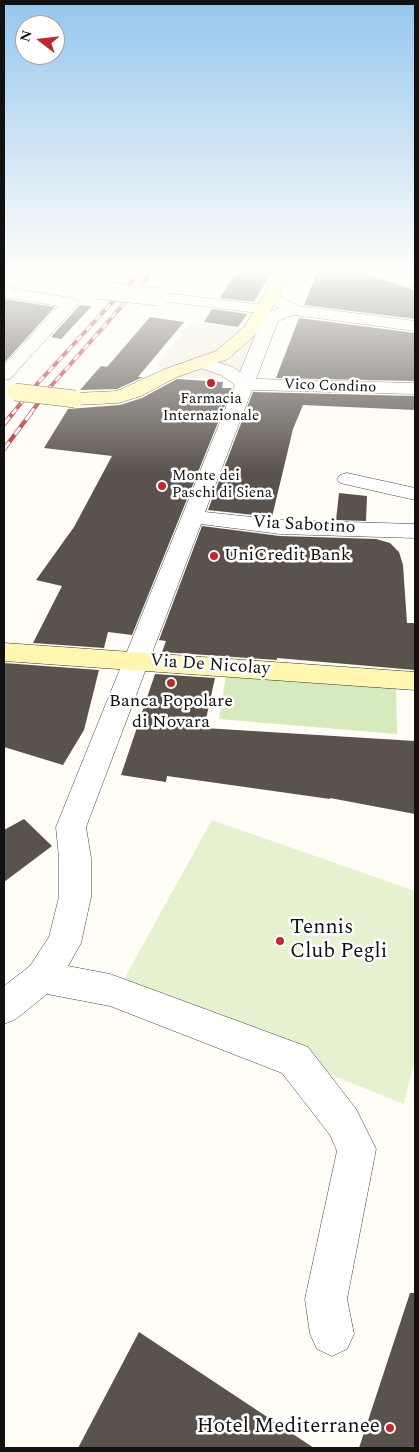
<!DOCTYPE html>
<html>
<head>
<meta charset="utf-8">
<style>
	body { margin:0 }
	#map { position:relative; width:419px; height:1452px; overflow:hidden; background:#fffdf5; font-family:Spectral,serif }
	canvas { display:block }
	.frame { position:absolute; inset:0; border:5px solid #111; pointer-events:none }
	.north { position:absolute; left:15px; top:15px; width:50px; height:50px; box-sizing:border-box; background:#fff; border:1px solid #a0a0a0; border-radius:50%; rotate:286deg; font-size:14px; font-weight:700; line-height:20px; text-align:center; color:#111 }
	.north::after { content:''; display:block; margin:auto; width:18px; height:22px; background:#c4262e; clip-path:polygon(50% 0,100% 100%,50% 72%,0 100%) }
</style>
</head>
<body>
<div id="map">
<canvas width="419" height="1452"></canvas>
<div class="frame"></div>
<div class="north">N</div>
</div>
<script>
const context = document.querySelector('canvas').getContext('2d');
context.lineJoin = 'round';
function fill(path, color) {
  context.fillStyle = color;
  context.fill(path, 'evenodd');
}
function shape(rows) {
  const path = new Path2D();
  for (const r of rows) {
    path.moveTo(r[0], r[1]);
    for (let i = 2; i < r.length; i += 2) path.lineTo(r[i], r[i + 1]);
  }
  return path;
}
function trace(path, color, width, dash) {
  context.strokeStyle = color;
  context.lineWidth = width;
  context.lineCap = dash ? 'butt' : 'round';
  context.setLineDash(dash || []);
  context.stroke(path);
}
function label(font, color, halo, rows, align = 'center') {
  context.font = font + ' Spectral,serif';
  context.lineWidth = 5;
  context.setLineDash([]);
  context.textBaseline = 'middle';
  context.strokeStyle = halo;
  context.fillStyle = color;
  for (const [text, x, y, turn = 0] of rows) {
    context.save();
    context.translate(x, y);
    context.rotate((+turn || 0) * Math.PI / 180);
    context.textAlign = isNaN(turn) ? turn : align;
    if (halo) context.strokeText(text, 0, 0);
    context.fillText(text, 0, 0);
    context.restore();
  }
}
const green = shape([
	[226,674,396,688,397,734,219,719]
]);
const pitch = shape([
	[212,820,415,891,415,1059,404,1104,118,990]
]);
const plaza = shape([
	[191,323,271,332,255,380,180,377,155,365]
]);
const building = shape([
	[237,270,273,270,254,302,220,298],
	[318,270,365,270,369,275,415,290,415,319,304,305],
	[4,299,55,307,4,363],
	[80,305,92,306,61,339,51,337],
	[212,309,247,314,238,327,204,322],
	[150,317,184,322,138,377,143,377,117,389,80,390,101,366,107,367],
	[299,318,415,333,415,381,276,378],
	[177,379,223,382,222,388,232,388,132,635,108,632,104,648,33,643,62,586,36,580,74,527,112,456,44,448,68,409,120,405,142,398],
	[253,392,415,396,415,410,303,405,293,429,272,517,208,510],
	[339,493,367,496,366,521,336,520],
	[202,526,280,536,376,539,390,543,399,552,403,565,407,623,415,623,415,670,277,658,277,660,162,652,166,641,159,640],
	[4,663,99,670,84,730,63,765,4,747],
	[155,674,215,678,204,728,415,741,415,814,330,798,330,799,167,776,166,782,121,775],
	[24,819,52,846,4,882,4,830],
	[410,1293,415,1293,415,1448,359,1448],
	[139,1332,314,1448,78,1448]
]);
const street = shape([
	[4,270,14,270,9,275,4,277,4,270],
	[367,270,391,270,415,278,415,288,370,273,367,270],
	[4,287,71,298,77,300,79,303,10,379,4,380,4,365,59,306,4,297,4,287],
	[158,292,262,305,268,307,270,310,269,312,279,308,270,301,272,298,278,296,298,306,415,321,415,331,294,315,278,321,256,379,415,383,415,394,252,390,205,512,280,520,415,524,415,538,280,534,201,524,86,827,91,858,91,897,81,943,68,966,110,974,308,1047,356,1109,376,1149,347,1299,354,1334,347,1349,332,1356,317,1349,310,1334,305,1299,337,1151,330,1135,282,1073,110,1006,47,994,16,1019,4,1024,4,986,30,966,49,937,59,897,59,858,56,827,235,385,221,375,194,366,191,362,194,358,200,357,233,367,240,372,260,324,266,314,152,300,150,297,152,294,158,292],
	[347,473,415,488,415,500,340,483,337,479,340,475,347,473]
]);
const secondary = shape([
	[275,270,291,270,280,295,256,334,228,359,177,377,141,396,119,403,75,405,68,403,66,399,68,395,75,393,117,391,165,369,216,351,244,327,264,295,275,270],
	[4,643,415,672,415,690,4,661,4,643]
]);
const railFar1 = shape([
	[12,414,37,384,142,270],
	[30,414,51,386,154,270]
]);
const rail = shape([
	[4,424,13,413],
	[4,449,31,413]
]);
const streetBridge = shape([
	[95,290,158,297]
]);
const secondaryBridge = shape([
	[15,392,75,399]
]);
const markers = [
	[211,383,5,"#c4262e"],
	[162,486,5,"#c4262e"],
	[214,556,5,"#c4262e"],
	[171,683,5,"#c4262e"],
	[280,941,5,"#c4262e"],
	[390,1428,5,"#c4262e"]
];
const farStreetnames = [
	["Vico Condino",330,387,2]
];
const farPoinames = [
	["Farmacia",211,400],
	["Internazionale",211,417],
	["Monte dei",172,477,"left"],
	["Paschi di Siena",172,494,"left"]
];
const streetNames = [
	["Via Sabotino",304,526,3],
	["Via De Nicolay",210,666,4]
];
const poiNames = [
	["UniCredit Bank",224,556],
	["Banca Popolare",171,702,"center"],
	["di Novara",171,723,"center"]
];
const nearPoinames = [
	["Tennis",290,929],
	["Club Pegli",290,953],
	["Hotel Mediterranee",380,1428,"right"]
];
fill(green, '#d5ebbd');
fill(pitch, '#e6f2cf');
fill(plaza, '#f1ede2');
fill(building, '#5a524d');
trace(street, '#444', 1);
trace(secondary, '#333', 1);
fill(street, '#fff');
fill(secondary, '#fff6b0');
trace(railFar1, '#c4262e', 4);
trace(rail, '#c4262e', 4.5);
trace(railFar1, '#fff', 2.5, [7]);
trace(rail, '#fff', 3, [9]);
trace(streetBridge, '#444', 18, []);
trace(secondaryBridge, '#333', 18, []);
trace(streetBridge, '#fff', 17);
trace(secondaryBridge, '#fff6b0', 17);
const sky = context.createLinearGradient(0, 0, 0, 473);
sky.addColorStop(0, '#95c6ee');
sky.addColorStop(0.57, '#fffefa');
sky.addColorStop(1, '#fffefa00');
context.fillStyle = sky;
context.fillRect(0, 0, 419, 473);
for (const [x, y, r, color] of markers) {
  const dot = new Path2D();
  dot.arc(x, y, r, 0, 2 * Math.PI);
  context.fillStyle = color;
  context.fill(dot);
  trace(dot, '#fff', 2);
}
label('15px', '#111', '#fff', farStreetnames);
label('15px', '#111', '#fff', farPoinames);
label('18px', '#111', '#fff', streetNames);
label('18px', '#111', '#fff', poiNames, 'left');
label('21px', '#111', '#fff', nearPoinames, 'left');
</script>
</body>
</html>
